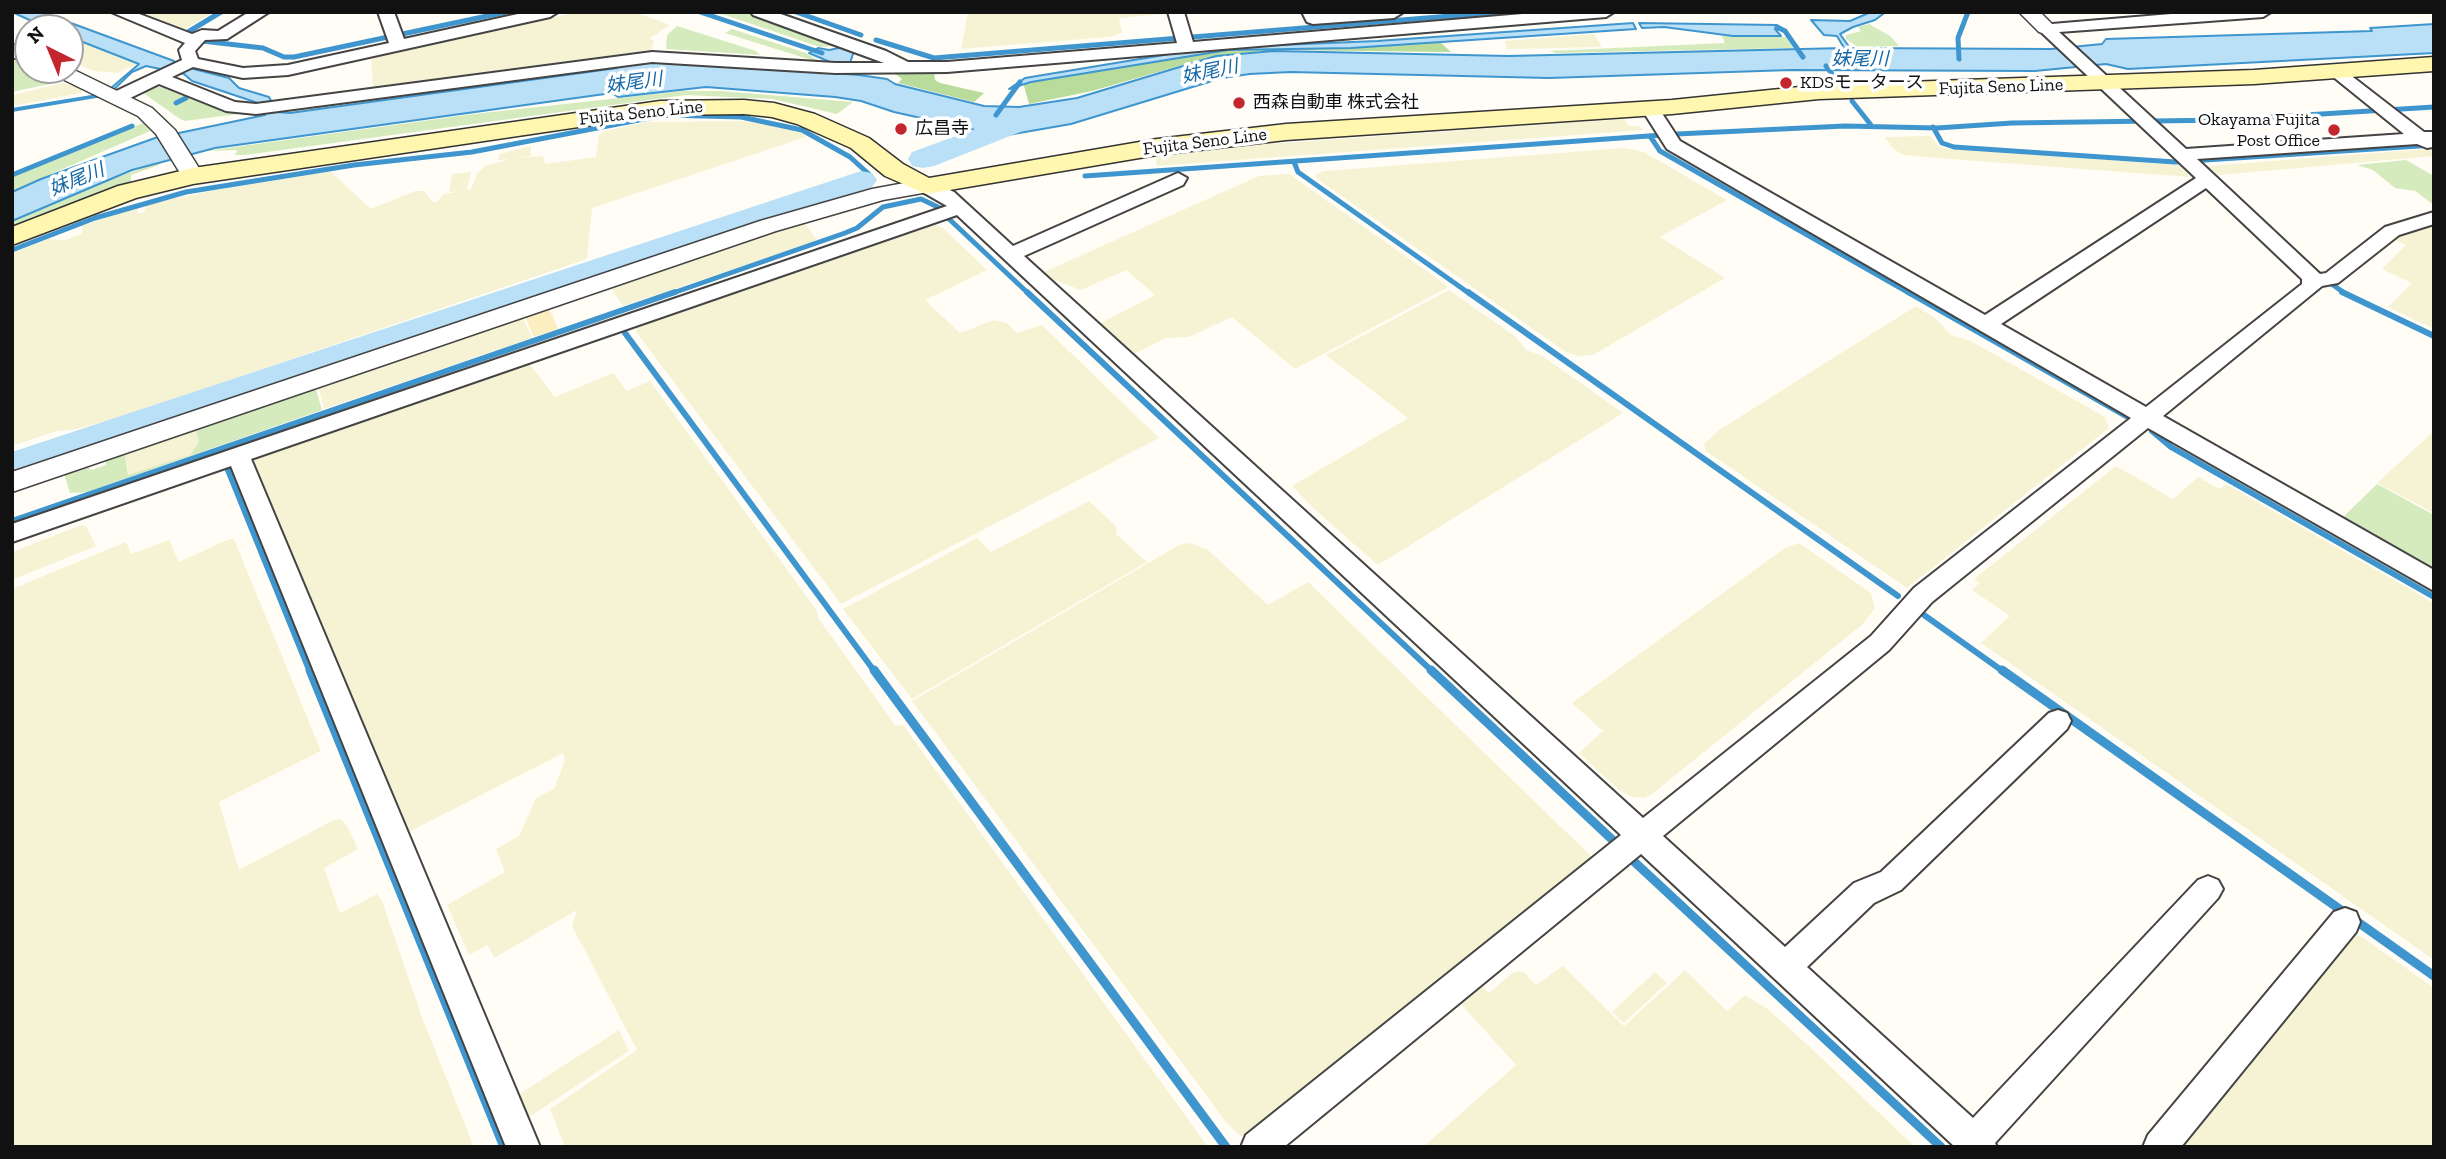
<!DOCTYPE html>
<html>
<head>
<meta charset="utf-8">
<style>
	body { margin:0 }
	#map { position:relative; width:2446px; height:1159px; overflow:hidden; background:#fffdf5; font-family:"Zilla Slab",serif }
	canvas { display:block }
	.frame { position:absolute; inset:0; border:14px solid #111; pointer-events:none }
	.north { position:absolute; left:14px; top:14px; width:70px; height:70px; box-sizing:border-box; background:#fff; border:2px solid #a0a0a0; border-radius:50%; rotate:317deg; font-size:19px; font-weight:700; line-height:28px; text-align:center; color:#111 }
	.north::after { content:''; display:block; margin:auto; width:24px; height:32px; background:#c4262e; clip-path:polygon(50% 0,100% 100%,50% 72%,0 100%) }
</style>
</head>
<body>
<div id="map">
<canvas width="2446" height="1159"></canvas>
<div class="frame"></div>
<div class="north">N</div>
</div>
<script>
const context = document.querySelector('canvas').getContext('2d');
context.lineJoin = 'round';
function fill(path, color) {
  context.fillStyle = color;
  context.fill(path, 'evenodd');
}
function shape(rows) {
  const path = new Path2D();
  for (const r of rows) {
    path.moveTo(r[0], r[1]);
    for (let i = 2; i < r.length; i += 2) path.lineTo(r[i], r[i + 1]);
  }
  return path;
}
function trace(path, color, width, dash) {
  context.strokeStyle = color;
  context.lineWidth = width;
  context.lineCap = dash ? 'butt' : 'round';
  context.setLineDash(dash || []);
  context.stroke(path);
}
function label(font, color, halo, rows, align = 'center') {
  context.font = font + ' "Zilla Slab","Noto Sans JP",serif';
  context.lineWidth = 7;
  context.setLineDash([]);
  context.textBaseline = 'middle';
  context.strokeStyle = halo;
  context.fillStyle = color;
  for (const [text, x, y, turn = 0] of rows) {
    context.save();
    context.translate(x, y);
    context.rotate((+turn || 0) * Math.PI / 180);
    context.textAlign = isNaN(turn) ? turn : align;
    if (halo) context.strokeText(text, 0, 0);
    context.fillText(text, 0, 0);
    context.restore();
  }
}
const farmland = shape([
	[136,12,214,12,183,30],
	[579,12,634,12,670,25,650,38,654,41,651,50,373,87,371,56],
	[968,12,1163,12,1163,14,1119,18,1122,33,1109,37,961,49],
	[1594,34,1602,47,1507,49,1505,41],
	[70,38,137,64,118,73,94,71,70,61],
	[63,83,80,88,82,93,12,106,12,95],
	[1624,119,1629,126,1638,126,1644,130,1157,166,1156,157,1266,144],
	[741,121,768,124,802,133,806,137,592,208,587,259,120,417,77,429,57,431,12,446,12,253,48,239,66,240,82,233,82,226,132,208,138,207,137,214,143,213,147,205,152,203,212,191,330,171,371,209,415,191,424,191,433,202,437,202,444,194,463,191,449,192,452,174,471,172,467,190,471,189,477,174,485,166,509,159,498,160,499,154,531,146,531,156,515,158,543,156,545,164,596,157,599,135,605,131,647,122],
	[1930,136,1941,148,2179,165,2190,177,1924,157,1904,155,1893,149,1885,137],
	[1624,148,1644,152,1727,200,1660,237,1725,278,1593,355,1578,356,1566,352,1316,178,1316,174,1324,171],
	[2427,149,2434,152,2434,156,2219,175,2208,166],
	[1289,174,1445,284,1447,288,1295,369,1232,317,1189,337,1166,338,1132,355,1097,325,1155,295,1126,270,1081,290,1054,280,1044,272,1250,180,1259,176],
	[804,222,817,240,794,249,623,306,611,288],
	[930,222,943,228,987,270,925,300,960,333,994,320,1007,323,1017,333,1042,325,1159,438,841,604,637,333,636,328,640,325],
	[2434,223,2434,329,2388,307,2412,283,2382,269,2406,245,2393,239,2399,234],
	[1449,290,1516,337,1526,350,1541,355,1623,413,1378,565,1312,507,1292,486,1408,418,1326,355],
	[1916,306,1935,318,1951,335,1971,341,2105,417,2109,428,1907,588,1706,451,1704,444,1719,430],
	[522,316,532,338,324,409,318,385],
	[528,362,555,397,613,373,627,391,650,381,817,611,818,618,896,726,903,725,1208,1147,565,1147,550,1109,637,1050,572,926,577,910,494,958,488,945,469,955,447,905,505,872,496,849,519,836,536,798,554,789,565,760,563,753,411,831,404,830,253,469,253,457],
	[196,430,199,442,190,455,129,476,125,455],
	[2434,431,2434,513,2377,483],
	[2116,466,2173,499,2198,477,2220,489,2226,484,2434,603,2434,960,1981,643,2010,616,1972,590,1979,583,1974,579],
	[1089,501,1117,527,1116,534,1147,562,912,699,843,609,977,538,991,552],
	[81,525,86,526,96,546,12,580,12,552],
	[229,539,234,539,321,751,219,802,239,870,332,821,341,819,347,826,358,849,324,868,340,913,377,894,382,901,423,1020,474,1147,12,1147,12,589,126,542,131,554,169,540,179,562],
	[1190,543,1208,550,1268,605,1308,582,1594,859,1250,1137,1239,1135,1226,1122,912,701,1179,545],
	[1799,543,1871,593,1875,608,1863,624,1652,794,1644,798,1633,797,1620,791,1579,753,1603,731,1572,703,1785,548],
	[2356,935,2362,937,2434,988,2434,1147,2180,1147,2347,937],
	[1563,966,1624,1026,1685,970,1727,1011,1745,995,1768,1009,1812,1049,1915,1147,1423,1147,1516,1065,1459,1002,1480,984,1489,993,1512,973,1518,971,1525,973,1536,985],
	[1655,972,1667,983,1624,1023,1612,1012],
	[619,1030,629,1051,526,1119,516,1096]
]);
const green = shape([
	[716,12,749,12,845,45,820,47],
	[1869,24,1890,36,1899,46,1858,47,1846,39,1846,35,1861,31,1858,27],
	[677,26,756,51,760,55,666,49,667,35],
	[732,29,806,53,824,64,725,33],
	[1722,36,1786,37,1793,48,1556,53,1549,51,1725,43],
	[12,58,28,65,28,70,39,70,64,81,12,92],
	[561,72,561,75,291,112,278,110],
	[157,87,168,87,238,114,185,121,180,119,142,92],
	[683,91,721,91,853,102,837,114,772,99,686,95,245,155,235,155,237,150,206,151,474,114],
	[143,123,150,131,12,191,12,177],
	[2406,160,2434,176,2434,205,2415,191,2395,188,2373,170,2357,165],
	[160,162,159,165,131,175,131,182,12,230,12,222,101,183],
	[315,386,322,410,87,492,70,493,64,474,85,465,91,470,106,465,105,457],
	[196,431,199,442,190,455,128,475,125,455],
	[2377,484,2434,515,2434,574,2340,520]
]);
const forest = shape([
	[1440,42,1451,52,1274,50,1214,56,1092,91,1029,104,1023,82,1234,49],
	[897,71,934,71,935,80,940,83,984,93,974,102,898,83,902,79,894,73]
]);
const sand = shape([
	[549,308,558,329,534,337,524,315]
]);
const water = shape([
	[12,12,41,12,174,61,174,64,229,78,239,88,269,97,277,112,290,113,617,68,618,64,669,61,859,75,887,79,895,84,984,106,1019,107,1077,98,1216,56,1274,51,1509,56,1844,48,1837,36,1824,35,1811,20,1850,21,1871,12,1883,12,1883,14,1875,20,1853,27,1840,34,1850,48,2051,49,2102,44,2106,39,2372,31,2370,28,2434,24,2434,53,2128,69,2106,64,2035,71,1791,70,1549,78,1290,72,1250,74,1222,78,1071,124,1002,136,894,112,861,101,835,97,706,87,618,97,612,93,215,148,132,170,12,221,12,192,41,179,155,138,265,115,260,104,255,102,192,81,184,74,146,66,132,72,108,95,12,111,12,109,104,94,139,64,70,37,70,28,47,28,12,12],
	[1633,23,1636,29,1351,48,1228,50,1031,82,1009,89,1025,78,1206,48,1377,41,1633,23],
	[1639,23,1777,25,1785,30,1775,29,1781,36,1733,36,1664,27,1642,28,1639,23],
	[844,47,854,51,850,63,830,62,809,53,818,48,829,50,844,47]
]);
const streamFar2 = shape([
	[700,12,822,53],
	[796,12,861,35],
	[1777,27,1785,31,1803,57],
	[188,32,221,12],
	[876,40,934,58,1500,12],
	[202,41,263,48,284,57,294,57,506,12],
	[1959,59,1958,38,1968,12],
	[1826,66,1838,82],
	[1852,101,1871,125],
	[176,103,186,98],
	[996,115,1020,82],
	[1933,127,1942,143,1954,147,2175,162,2434,145],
	[1650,136,1660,151,1911,294],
	[1294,162,1298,172,1470,294],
	[12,175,132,126],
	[1085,176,1677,134,1845,126,1937,128,2012,123,2225,120,2434,107],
	[948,218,1029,294],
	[12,250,95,218,186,192,354,165,472,152,665,115,741,117,802,130,850,157,871,176],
	[2323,278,2346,294],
	[670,294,845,233,857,228,883,207,921,199,942,209]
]);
const streamFar1 = shape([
	[1027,292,1433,672],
	[1468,292,1898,596],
	[1908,292,2126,416],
	[2342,292,2434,336],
	[625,333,875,672],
	[2152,431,2171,447,2434,597],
	[224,460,310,672],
	[12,521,675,292],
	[1924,615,2004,672]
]);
const stream = shape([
	[310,670,504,1147],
	[874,670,1226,1147],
	[1431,670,1619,846],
	[2002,670,2434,976],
	[1627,855,1941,1147]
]);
const river = shape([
	[1022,112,1033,115,1037,121,1033,127,934,166,923,168,912,166,908,159,912,152,1022,112],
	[861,171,872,173,877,180,872,187,12,480,12,452,861,171]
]);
const minor = shape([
	[111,12,134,12,192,34,202,30,218,31,249,12,269,12,227,39,205,40,195,51,198,59,243,68,288,65,389,43,378,12,394,12,404,39,527,12,558,12,550,17,288,75,243,78,193,67,172,77,235,102,256,104,652,52,835,63,884,63,753,15,751,12,775,12,886,51,908,62,947,62,1177,43,1168,12,1184,12,1193,42,1546,12,1614,12,1606,17,947,72,835,73,652,62,256,114,226,111,159,84,124,101,112,101,109,97,112,93,182,60,179,50,185,43,111,12],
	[1302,12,1319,14,1402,13,1394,18,1313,24,1307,22,1302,12],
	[2195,12,2271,12,2263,17,2059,32,2186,149,2404,134,2326,71,2328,67,2340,67,2424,132,2434,132,2433,147,2427,148,2417,144,2197,159,2320,274,2326,273,2385,227,2434,212,2434,224,2399,235,2338,283,2322,286,2163,416,2434,570,2434,591,2148,428,1932,602,1889,650,1663,836,1785,947,1854,883,1881,872,2049,713,2058,710,2067,713,2071,721,2067,729,1901,890,1874,903,1807,967,1973,1118,2198,880,2208,876,2218,880,2223,889,2218,898,1995,1143,1997,1147,1955,1147,1641,854,1284,1147,1241,1147,1246,1135,1621,835,957,215,251,459,540,1147,506,1147,231,466,12,542,12,524,947,206,919,190,917,186,919,182,933,182,954,192,1013,246,1178,173,1187,178,1183,185,1024,256,1643,818,1871,636,1914,588,2131,418,1667,149,1641,108,1644,104,1656,104,1680,141,1985,315,2196,178,2040,31,2038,28,2040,25,2195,12],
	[2206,188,2302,279,2302,284,2146,407,2001,324,2206,188],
	[2345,908,2356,912,2360,922,2356,932,2181,1147,2143,1147,2148,1135,2334,912,2345,908]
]);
const tertiary = shape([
	[2019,12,2040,12,2056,28,2046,34,2039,32,2019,12],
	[12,44,28,50,28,63,12,57,12,44],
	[70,68,152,108,175,130,204,176,201,181,185,181,156,134,138,116,52,74,49,70,70,70,70,68],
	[926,179,934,181,937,186,934,191,883,200,776,231,12,492,12,472,760,221,872,189,926,179]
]);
const secondary = shape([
	[2434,57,2434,71,2254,84,1819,99,1672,114,1286,140,1157,155,926,194,885,176,851,148,797,124,772,117,744,114,660,115,193,184,136,198,12,245,12,227,118,186,193,168,660,101,744,100,774,103,815,114,869,138,903,164,929,178,1157,139,1286,124,1672,100,1819,85,2254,70,2434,57]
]);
const markers = [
	[1786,83,7,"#c4262e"],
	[1239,103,7,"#c4262e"],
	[901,129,7,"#c4262e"],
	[2334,130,7,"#c4262e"]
];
const farPoinames = [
	["KDSモータース",1800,83],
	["西森自動車 株式会社",1253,103],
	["Okayama Fujita",2320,120,"right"],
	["Post Office",2320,141,"right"],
	["広昌寺",915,129]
];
const farStreetnames = [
	["Fujita Seno Line",2001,87,-2],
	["Fujita Seno Line",641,113,-6],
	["Fujita Seno Line",1205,142,-7]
];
const farWaternames = [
	["妹尾川",1860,60],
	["妹尾川",1210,72,-11],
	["妹尾川",634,83,-7],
	["妹尾川",77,180,-22]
];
fill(farmland, '#f6f3d4');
fill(green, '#d5ebbd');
fill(forest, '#b9dc9c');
fill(sand, '#fbeec1');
fill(water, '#b9e0f7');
trace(water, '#3f96cf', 2);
trace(streamFar2, '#3f96cf', 5);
trace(streamFar1, '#3f96cf', 6);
trace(stream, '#3f96cf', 9);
fill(river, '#b9e0f7');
trace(minor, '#444', 4);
trace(tertiary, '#444', 3);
trace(secondary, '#333', 3);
fill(minor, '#fff');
fill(tertiary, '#fff');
fill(secondary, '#fff6b0');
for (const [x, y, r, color] of markers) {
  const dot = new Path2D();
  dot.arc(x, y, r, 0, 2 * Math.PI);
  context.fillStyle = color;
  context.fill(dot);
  trace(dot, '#fff', 2.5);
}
label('18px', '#111', '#fff', farPoinames, 'left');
label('18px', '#111', '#fff', farStreetnames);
label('italic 19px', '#1768a6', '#fff', farWaternames);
</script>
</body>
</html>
